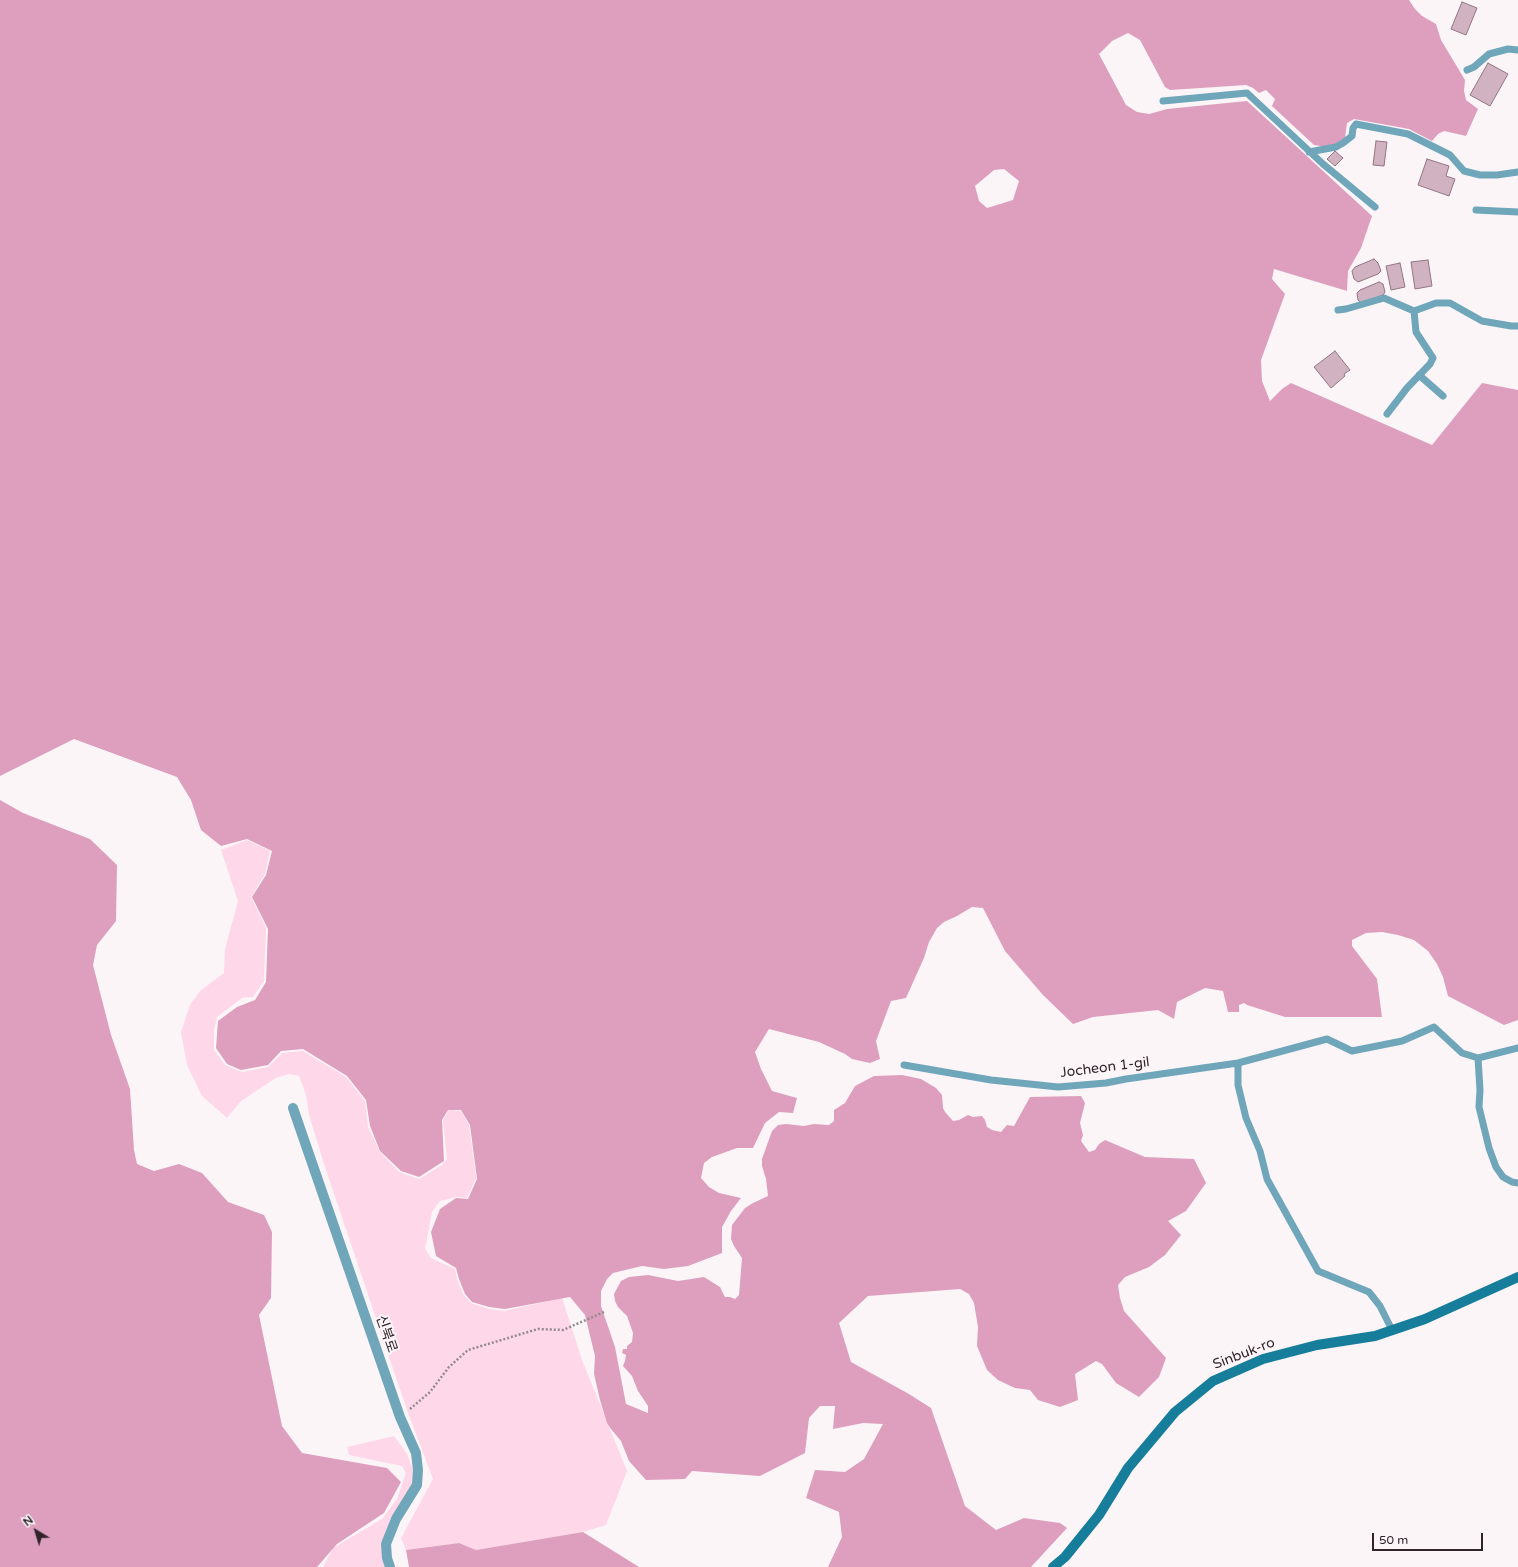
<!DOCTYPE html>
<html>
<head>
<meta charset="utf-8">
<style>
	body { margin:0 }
	#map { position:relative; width:1518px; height:1567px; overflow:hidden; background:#fbf5f8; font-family:"Varela Round",sans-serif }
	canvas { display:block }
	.north { position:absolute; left:16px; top:1511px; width:40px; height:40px; -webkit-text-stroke:3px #fbf5f8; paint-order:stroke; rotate:322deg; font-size:11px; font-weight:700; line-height:16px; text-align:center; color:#30242a }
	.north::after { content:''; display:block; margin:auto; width:14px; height:18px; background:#30242a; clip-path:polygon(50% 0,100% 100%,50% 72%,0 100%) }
	.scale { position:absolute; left:1372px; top:1533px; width:111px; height:18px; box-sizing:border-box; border:2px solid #30242a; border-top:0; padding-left:5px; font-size:12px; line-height:14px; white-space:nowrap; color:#30242a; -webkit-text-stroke:3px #fbf5f8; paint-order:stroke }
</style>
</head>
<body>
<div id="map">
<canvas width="1518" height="1567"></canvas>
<div class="north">N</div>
<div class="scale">50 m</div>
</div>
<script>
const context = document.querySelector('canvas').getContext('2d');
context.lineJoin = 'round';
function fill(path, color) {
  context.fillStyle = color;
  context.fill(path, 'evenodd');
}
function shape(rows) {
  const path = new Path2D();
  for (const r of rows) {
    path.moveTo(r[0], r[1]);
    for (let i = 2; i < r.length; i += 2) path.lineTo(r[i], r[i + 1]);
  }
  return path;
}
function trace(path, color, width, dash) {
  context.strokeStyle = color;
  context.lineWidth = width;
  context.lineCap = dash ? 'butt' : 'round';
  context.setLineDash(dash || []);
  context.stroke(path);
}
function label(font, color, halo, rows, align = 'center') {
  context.font = font + ' "Varela Round","Noto Sans KR",sans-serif';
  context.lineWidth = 4;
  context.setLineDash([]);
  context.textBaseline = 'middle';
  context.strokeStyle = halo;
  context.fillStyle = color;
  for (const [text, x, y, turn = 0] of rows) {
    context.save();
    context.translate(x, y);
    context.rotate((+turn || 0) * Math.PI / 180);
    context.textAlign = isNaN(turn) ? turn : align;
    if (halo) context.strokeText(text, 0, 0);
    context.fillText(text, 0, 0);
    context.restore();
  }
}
const green = shape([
	[247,840,270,851,265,874,251,897,266,928,264,981,253,997,242,998,217,1017,214,1030,214,1050,225,1065,242,1072,268,1067,282,1053,303,1051,346,1077,365,1101,368,1127,380,1152,399,1172,419,1179,442,1165,447,1159,443,1120,449,1110,461,1111,469,1125,476,1178,467,1198,456,1197,440,1201,432,1212,425,1249,431,1258,455,1269,457,1279,463,1294,471,1303,489,1309,504,1311,562,1298,582,1360,627,1471,606,1525,583,1532,476,1550,459,1543,406,1550,401,1538,433,1479,407,1410,324,1164,309,1115,306,1095,299,1076,289,1074,276,1078,241,1101,227,1118,202,1096,187,1065,181,1032,190,1005,200,991,224,973,225,949,238,901,221,850],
	[394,1436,407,1454,413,1469,414,1482,383,1549,384,1567,323,1567,333,1548,382,1519,397,1499,406,1473,402,1466,349,1455,347,1447]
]);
const water = shape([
	[0,0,1409,0,1415,9,1422,16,1436,24,1441,40,1465,80,1464,91,1466,100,1478,109,1466,136,1444,131,1438,134,1432,141,1409,129,1354,119,1347,123,1345,138,1338,143,1327,147,1314,145,1272,106,1275,99,1266,90,1259,93,1253,88,1246,85,1170,90,1165,87,1140,40,1128,33,1112,41,1099,54,1126,105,1137,112,1149,114,1167,109,1247,101,1372,216,1361,248,1348,271,1347,291,1274,269,1272,279,1285,294,1261,360,1262,381,1270,401,1282,389,1291,383,1432,445,1482,383,1518,390,1518,1020,1504,1025,1448,996,1443,977,1437,964,1428,951,1414,940,1398,935,1382,932,1366,933,1352,940,1352,946,1377,979,1382,1017,1285,1017,1247,1005,1244,1003,1239,1005,1239,1012,1228,1012,1223,991,1205,988,1177,1002,1174,1019,1158,1010,1093,1017,1073,1024,1043,995,1005,951,983,908,972,907,957,916,944,922,937,928,929,942,924,958,906,998,891,1001,876,1041,880,1059,870,1063,852,1059,845,1054,819,1042,769,1029,755,1052,761,1069,772,1091,797,1098,793,1113,779,1112,765,1123,753,1148,737,1148,712,1157,704,1163,701,1178,709,1187,719,1193,741,1198,731,1211,722,1227,722,1253,688,1266,664,1269,642,1266,613,1273,607,1279,601,1291,601,1306,615,1347,626,1404,648,1413,648,1406,638,1391,632,1376,623,1366,625,1361,626,1355,622,1353,623,1349,627,1349,627,1346,632,1342,633,1333,627,1316,618,1307,615,1301,614,1294,621,1281,629,1277,648,1275,678,1281,704,1277,720,1287,725,1297,730,1297,735,1299,739,1295,742,1258,734,1246,731,1239,732,1225,745,1208,753,1203,768,1196,766,1179,762,1166,762,1159,772,1131,778,1125,786,1124,804,1126,814,1124,829,1125,834,1121,834,1110,845,1103,855,1086,874,1076,902,1075,921,1079,936,1088,942,1095,943,1108,945,1112,953,1121,959,1120,968,1115,973,1117,982,1116,985,1120,987,1127,992,1130,1001,1132,1007,1125,1014,1126,1030,1097,1081,1096,1085,1103,1080,1123,1083,1135,1081,1141,1089,1152,1095,1150,1099,1144,1105,1140,1145,1157,1194,1159,1206,1183,1186,1211,1168,1221,1181,1235,1165,1255,1149,1267,1125,1277,1118,1285,1120,1298,1124,1311,1166,1358,1159,1377,1139,1397,1116,1383,1102,1364,1096,1361,1075,1374,1078,1400,1060,1407,1038,1400,1030,1390,1015,1388,998,1380,987,1370,977,1346,978,1327,974,1303,969,1294,960,1289,868,1296,839,1323,851,1362,909,1394,931,1408,965,1506,996,1530,1024,1518,1060,1523,1067,1528,1031,1567,828,1567,842,1537,839,1512,806,1498,815,1470,845,1472,864,1459,883,1424,863,1423,833,1429,835,1406,820,1406,809,1418,805,1453,760,1476,692,1471,685,1479,646,1480,629,1461,621,1441,611,1429,607,1423,600,1400,594,1374,595,1356,585,1315,570,1297,505,1309,489,1307,472,1302,465,1294,459,1279,456,1268,436,1256,431,1232,440,1209,456,1198,468,1199,477,1179,470,1125,461,1110,448,1110,442,1120,444,1161,419,1177,401,1171,380,1151,370,1126,366,1100,347,1076,303,1049,281,1051,268,1065,241,1070,227,1064,216,1048,218,1021,237,1007,255,1000,266,982,268,929,252,897,266,875,272,851,247,839,221,846,201,830,191,800,177,777,74,739,0,776],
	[1004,169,1019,181,1013,200,987,208,979,201,975,186,994,170],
	[0,800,23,813,90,839,117,865,116,921,97,945,93,965,111,1035,130,1089,134,1150,137,1164,154,1171,179,1164,202,1173,228,1202,264,1215,272,1232,271,1298,259,1315,282,1426,302,1453,387,1468,401,1482,384,1513,337,1544,317,1567,0,1567],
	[583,1532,639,1567,409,1567,406,1550,459,1543,476,1550]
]);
const building = shape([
	[1462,2,1477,8,1466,35,1451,29,1462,2],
	[1488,63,1508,74,1490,106,1470,95,1488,63],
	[1376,141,1387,142,1384,166,1373,165,1376,141],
	[1335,151,1343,158,1335,166,1327,159,1335,151],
	[1427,159,1449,166,1446,176,1455,179,1449,196,1418,185,1427,159],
	[1374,259,1378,263,1381,271,1378,274,1358,282,1354,279,1352,271,1355,267,1374,259],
	[1428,260,1432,286,1415,289,1411,262,1428,260],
	[1400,263,1405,287,1391,290,1386,266,1400,263],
	[1379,282,1383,284,1385,292,1383,295,1361,303,1358,300,1357,293,1360,290,1379,282],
	[1335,351,1350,370,1344,374,1345,376,1331,388,1314,367,1335,351]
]);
const path = shape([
	[410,1409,430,1392,449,1367,468,1350,538,1329,563,1330,604,1312]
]);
const lane = shape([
	[1467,70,1474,67,1489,54,1508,49,1518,50],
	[1163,101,1247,93,1323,164,1375,207],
	[1309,152,1336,147,1343,143,1352,136,1353,128,1356,124,1408,134,1450,155,1464,171,1480,175,1497,175,1518,172],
	[1476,210,1518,212],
	[1338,310,1346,309,1384,298,1414,311,1436,303,1450,303,1482,321,1511,326,1518,326],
	[1419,375,1443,396],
	[1387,414,1407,388,1430,364,1433,358,1416,332,1414,311],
	[1478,1058,1480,1090,1479,1107,1489,1148,1496,1167,1503,1177,1512,1182,1518,1183],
	[1238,1063,1238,1085,1246,1118,1260,1151,1267,1179,1318,1271,1369,1292,1380,1306,1392,1330],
	[904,1065,991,1080,1058,1087,1106,1083,1126,1079,1238,1063,1327,1039,1352,1051,1402,1041,1434,1027,1462,1053,1478,1058,1518,1048]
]);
const street = shape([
	[293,1108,400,1417,416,1453,418,1470,417,1485,396,1519,386,1544,387,1558,390,1567]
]);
const secondary = shape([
	[1053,1567,1065,1557,1099,1515,1128,1468,1175,1412,1213,1381,1263,1359,1317,1345,1375,1336,1425,1319,1518,1277]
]);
const streetNames = [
	["Jocheon 1-gil",1105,1068,-7],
	["신북로",386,1334,71],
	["Sinbuk-ro",1244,1354,-21]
];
fill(green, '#fed7e8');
fill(water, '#dd9fbd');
fill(building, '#d1b2c0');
trace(building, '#927583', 1);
trace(path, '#938a8f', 2.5, [2, 2]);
trace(lane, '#6fa6ba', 7);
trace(street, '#6fa6ba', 10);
trace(secondary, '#167e9b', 10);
label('14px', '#30242a', '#fbf5f8', streetNames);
</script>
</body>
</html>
